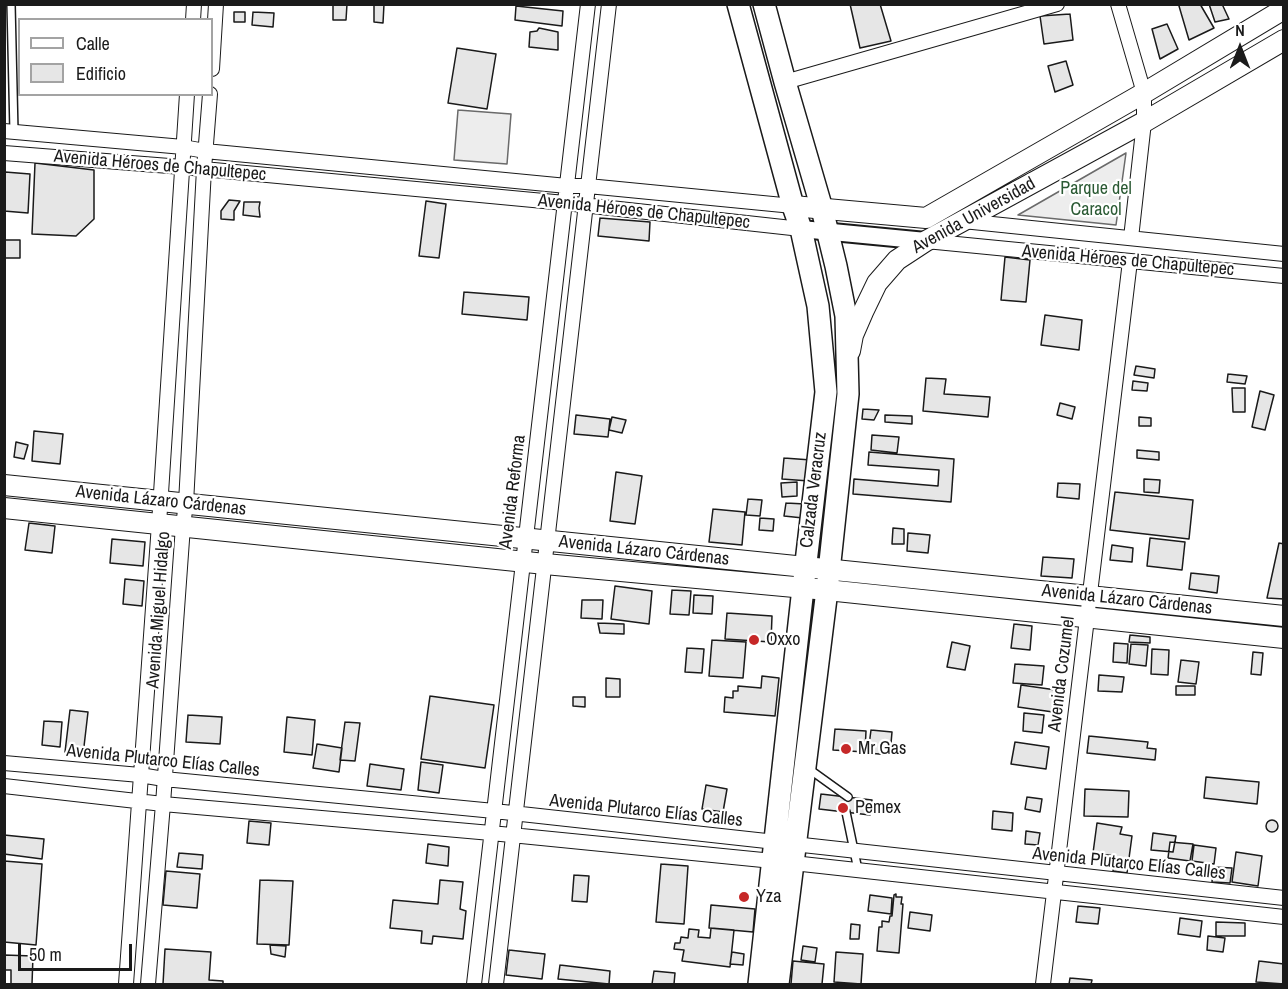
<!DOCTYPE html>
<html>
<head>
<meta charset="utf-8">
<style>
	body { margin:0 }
	#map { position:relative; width:1288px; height:989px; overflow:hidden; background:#fff; font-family:"Archivo Narrow",sans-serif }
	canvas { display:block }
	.frame { position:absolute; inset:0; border:6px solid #1a1a1a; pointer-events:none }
	.legend { position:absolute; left:18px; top:18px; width:195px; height:78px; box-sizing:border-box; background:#fff; border:2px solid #a3a3a3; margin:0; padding:8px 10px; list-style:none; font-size:18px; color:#1a1a1a }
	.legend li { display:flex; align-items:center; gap:12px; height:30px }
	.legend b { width:30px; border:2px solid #a3a3a3 }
	.north { position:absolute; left:1210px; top:18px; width:60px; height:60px; -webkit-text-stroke:4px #fff; paint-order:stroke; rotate:0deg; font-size:16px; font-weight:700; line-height:24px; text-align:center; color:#1a1a1a }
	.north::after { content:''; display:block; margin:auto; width:21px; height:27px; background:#1a1a1a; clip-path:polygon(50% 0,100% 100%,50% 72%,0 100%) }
	.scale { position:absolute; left:18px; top:944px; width:114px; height:27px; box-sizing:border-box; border:3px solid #1a1a1a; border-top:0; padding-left:8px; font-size:18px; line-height:21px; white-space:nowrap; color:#1a1a1a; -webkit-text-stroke:4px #fff; paint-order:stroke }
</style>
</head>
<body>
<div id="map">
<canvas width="1288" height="989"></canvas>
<div class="frame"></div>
<ul class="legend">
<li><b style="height:8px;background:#fff"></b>Calle</li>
<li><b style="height:16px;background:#e6e6e6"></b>Edificio</li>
</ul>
<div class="north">N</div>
<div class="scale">50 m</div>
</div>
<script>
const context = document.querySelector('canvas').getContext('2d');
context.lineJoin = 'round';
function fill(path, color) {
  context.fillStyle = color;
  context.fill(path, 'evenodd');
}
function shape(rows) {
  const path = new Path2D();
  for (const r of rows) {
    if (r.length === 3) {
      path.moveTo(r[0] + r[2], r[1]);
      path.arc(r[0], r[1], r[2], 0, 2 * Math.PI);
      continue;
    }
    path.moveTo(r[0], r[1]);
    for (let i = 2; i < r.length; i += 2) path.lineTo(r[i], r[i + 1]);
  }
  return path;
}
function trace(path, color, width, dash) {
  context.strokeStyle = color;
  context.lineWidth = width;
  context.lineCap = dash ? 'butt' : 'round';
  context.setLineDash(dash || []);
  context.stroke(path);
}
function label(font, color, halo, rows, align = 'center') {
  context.font = font + ' "Archivo Narrow",sans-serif';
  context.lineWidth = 4.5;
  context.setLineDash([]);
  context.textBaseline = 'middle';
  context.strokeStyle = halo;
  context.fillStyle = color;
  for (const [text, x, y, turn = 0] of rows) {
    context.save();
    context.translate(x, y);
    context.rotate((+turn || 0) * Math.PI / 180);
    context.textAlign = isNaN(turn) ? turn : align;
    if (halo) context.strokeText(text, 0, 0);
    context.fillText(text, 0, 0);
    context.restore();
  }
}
const built = shape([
	[458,110,511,114,507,164,454,160,458,110],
	[1126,153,1116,225,1018,215,1126,153]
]);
const building = shape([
	[333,4,347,4,346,20,333,20,333,4],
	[374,4,384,4,383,23,374,22,374,4],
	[850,4,880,4,891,41,860,48,850,4],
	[1181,4,1200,4,1214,28,1189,40,1179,6,1181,4],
	[1209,4,1222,4,1229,19,1215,22,1209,4],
	[516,6,563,11,562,26,515,20,516,6],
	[234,12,245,12,245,22,234,22,234,12],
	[253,12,274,13,273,27,252,25,253,12],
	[1070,14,1073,40,1044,44,1040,16,1070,14],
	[1167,24,1178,49,1160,59,1152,29,1167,24],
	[539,28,558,32,558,50,529,47,530,32,537,31,539,28],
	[457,48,496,54,487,109,448,103,457,48],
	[1066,61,1073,85,1055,92,1048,66,1066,61],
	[35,163,94,170,94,219,76,236,32,234,35,163],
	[5,172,30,174,28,213,4,211,5,172],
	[229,200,240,201,234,211,234,220,221,219,221,211,229,200],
	[426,201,446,204,439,258,419,256,426,201],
	[244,202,260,202,259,208,260,217,243,215,244,202],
	[600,218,650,222,649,241,598,236,600,218],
	[4,240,20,240,20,258,4,258,4,240],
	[1005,257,1030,260,1026,302,1001,300,1005,257],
	[464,292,529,297,527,320,462,314,464,292],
	[1045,315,1082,320,1079,350,1041,345,1045,315],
	[1136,366,1155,369,1154,378,1134,375,1136,366],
	[1228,374,1247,376,1245,384,1227,382,1228,374],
	[926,378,946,379,944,394,990,397,988,417,923,411,926,378],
	[1133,381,1148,383,1147,391,1132,390,1133,381],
	[1232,388,1245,388,1245,412,1233,412,1232,388],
	[1260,391,1274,395,1265,430,1252,427,1260,391],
	[1060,403,1075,407,1072,419,1057,415,1060,403],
	[863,409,879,410,874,420,862,419,863,409],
	[576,415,610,419,608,437,574,434,576,415],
	[885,415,912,416,912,424,885,422,885,415],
	[612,417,626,420,622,433,609,430,612,417],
	[1139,417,1151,418,1151,426,1139,426,1139,417],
	[34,431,63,434,60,464,32,461,34,431],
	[872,435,899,437,897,453,871,450,872,435],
	[16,442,28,445,24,459,14,457,16,442],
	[1137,450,1159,452,1159,460,1137,458,1137,450],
	[869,452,954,459,951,502,853,494,854,479,938,486,939,470,868,465,869,452],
	[784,458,811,460,809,481,782,479,784,458],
	[616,472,642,476,635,524,610,521,616,472],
	[1144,479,1160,480,1159,493,1144,492,1144,479],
	[797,482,797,496,782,497,781,483,797,482],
	[1058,483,1080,484,1079,499,1057,497,1058,483],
	[1115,492,1193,500,1189,539,1110,530,1115,492],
	[748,499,762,500,760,516,746,515,748,499],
	[786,503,805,504,803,518,784,516,786,503],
	[713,509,745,512,742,545,709,542,713,509],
	[760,518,774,519,773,531,759,530,760,518],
	[29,523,55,526,52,553,25,550,29,523],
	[893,528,904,529,904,544,892,544,893,528],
	[908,533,930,535,928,553,907,551,908,533],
	[1150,538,1185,542,1182,570,1147,566,1150,538],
	[112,539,145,542,143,566,110,563,112,539],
	[1279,543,1284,544,1284,599,1267,598,1279,543],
	[1112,545,1133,548,1132,562,1110,560,1112,545],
	[1043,557,1074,559,1072,578,1041,576,1043,557],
	[1191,573,1219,576,1217,593,1189,589,1191,573],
	[125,579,144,581,142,606,123,604,125,579],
	[615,586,652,591,649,624,611,619,615,586],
	[672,590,691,591,689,615,670,614,672,590],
	[694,595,713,596,712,614,693,613,694,595],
	[582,600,603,600,602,619,581,618,582,600],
	[727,613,772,616,771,642,725,639,727,613],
	[598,623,624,624,624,634,600,633,598,623],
	[1014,624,1032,626,1030,650,1011,648,1014,624],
	[1130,635,1150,637,1150,643,1129,642,1130,635],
	[712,640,746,642,743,678,709,676,712,640],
	[952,642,970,646,965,670,947,667,952,642],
	[1114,643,1128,644,1127,663,1113,662,1114,643],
	[1131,644,1148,645,1146,666,1129,664,1131,644],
	[687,648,704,649,702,673,685,672,687,648],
	[1152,649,1169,650,1168,675,1151,674,1152,649],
	[1253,652,1263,653,1261,675,1251,674,1253,652],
	[1181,660,1199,662,1196,684,1178,682,1181,660],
	[1015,664,1044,666,1042,685,1013,683,1015,664],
	[1099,675,1124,677,1122,692,1098,691,1099,675],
	[762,676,779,678,775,716,724,712,725,697,733,698,733,691,738,691,738,686,761,688,762,676],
	[606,678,620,679,620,697,606,697,606,678],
	[1021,685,1056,690,1053,712,1018,707,1021,685],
	[1176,686,1195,686,1195,695,1176,695,1176,686],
	[430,696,494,705,485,768,421,759,430,696],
	[573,697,585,697,585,707,573,706,573,697],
	[70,710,88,712,83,755,65,752,70,710],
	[1024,713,1044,715,1042,733,1023,731,1024,713],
	[188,715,222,717,220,744,186,742,188,715],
	[287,717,315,720,312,755,284,752,287,717],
	[44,721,62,722,60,747,42,745,44,721],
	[345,722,360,723,355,761,340,760,345,722],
	[835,729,866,731,865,752,833,750,835,729],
	[871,730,892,732,890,755,868,753,871,730],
	[1089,736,1148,742,1147,748,1156,749,1155,760,1087,753,1089,736],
	[1015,742,1049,747,1046,769,1011,764,1015,742],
	[317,744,342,748,339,772,313,768,317,744],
	[421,762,443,765,439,793,418,790,421,762],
	[370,764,404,769,401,790,367,786,370,764],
	[1206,777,1259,782,1257,804,1204,798,1206,777],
	[706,785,727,789,723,812,702,809,706,785],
	[1085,789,1129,791,1128,817,1084,816,1085,789],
	[821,794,872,800,870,815,819,809,821,794],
	[1027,797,1042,799,1040,812,1025,809,1027,797],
	[993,811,1013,813,1012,831,992,829,993,811],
	[1272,826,6],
	[249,821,271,823,269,845,247,843,249,821],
	[1097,823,1122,827,1120,834,1132,836,1127,873,1113,871,1115,856,1093,853,1097,823],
	[1026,831,1040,833,1038,845,1025,844,1026,831],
	[1153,833,1176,836,1173,852,1151,850,1153,833],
	[4,835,44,839,42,859,4,854,4,835],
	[1170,842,1193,844,1190,861,1168,858,1170,842],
	[428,844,449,847,448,866,426,863,428,844],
	[1194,845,1216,848,1214,864,1192,861,1194,845],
	[1236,852,1262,856,1258,886,1232,882,1236,852],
	[179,853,203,855,202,869,177,867,179,853],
	[4,861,42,864,36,945,4,942,4,861],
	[661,864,688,866,684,924,656,922,661,864],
	[1213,867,1232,868,1230,883,1212,882,1213,867],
	[166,871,200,874,197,908,163,905,166,871],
	[574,875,589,876,587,902,572,901,574,875],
	[260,880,293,881,289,945,257,944,260,880],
	[440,880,463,882,460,909,466,911,463,939,433,936,432,944,421,943,422,931,390,928,393,900,438,904,440,880],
	[896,894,896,897,902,897,901,904,903,904,899,953,877,951,879,927,882,927,882,921,889,922,890,916,892,916,894,895,896,894],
	[870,895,892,898,891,914,868,911,870,895],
	[711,905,755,909,753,932,709,928,711,905],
	[1078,906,1100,908,1098,924,1076,922,1078,906],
	[910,912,932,915,930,931,908,928,910,912],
	[1180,918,1202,921,1200,937,1178,934,1180,918],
	[1216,922,1245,923,1245,936,1216,936,1216,922],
	[851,924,860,925,859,939,850,939,851,924],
	[711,928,734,930,730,967,682,961,684,950,674,949,675,943,680,943,681,937,688,938,689,929,699,930,698,937,710,938,711,928],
	[1208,936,1225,938,1223,952,1207,950,1208,936],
	[270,945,286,946,285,957,271,954,270,945],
	[803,946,817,948,815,962,801,960,803,946],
	[165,949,211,952,209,980,223,981,223,984,163,984,165,949],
	[509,950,545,954,542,979,506,975,509,950],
	[732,952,744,954,743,965,730,964,732,952],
	[836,952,863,954,861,984,834,982,836,952],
	[4,955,33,956,32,984,11,984,11,970,4,970,4,955],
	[793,961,824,964,822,984,791,984,793,961],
	[1259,961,1284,964,1284,984,1256,982,1259,961],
	[560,965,610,971,609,984,558,979,560,965],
	[654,971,675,973,674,984,652,984,654,971],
	[1070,978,1092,980,1091,984,1069,984,1070,978]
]);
const service = shape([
	[11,4,14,132],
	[809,769,848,797],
	[846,812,858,870]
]);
const minor = shape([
	[1118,4,1144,93,1144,122,1131,238],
	[193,20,194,4],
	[212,69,216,4],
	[785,82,1057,4],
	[4,131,183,147,205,151,567,186,588,186,793,206],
	[4,153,182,167,565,203,801,229],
	[963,221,1284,254],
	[926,241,1284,276],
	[4,763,140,775,164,779,494,811,1284,898],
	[4,786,163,804,491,833,793,863,1284,917],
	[126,984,159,524,187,94],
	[148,984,163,804,183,526,186,503,204,169,210,94],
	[474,984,588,4],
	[496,984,609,4],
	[1043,984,1130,261]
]);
const tertiary = shape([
	[801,229,926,241]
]);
const secondary = shape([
	[793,206,926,218,1144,93,1284,9],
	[850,351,853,335,863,312,877,283,897,260,926,241,1144,122,1284,40],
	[4,485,1284,616],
	[4,508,545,564,827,590,1284,638]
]);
const primary = shape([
	[738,4,793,206,801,229,818,306,826,392,803,588,759,984],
	[764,4,785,82,822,209,836,266,846,316,848,394,827,590,778,984]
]);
const markers = [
	[754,640,6,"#c62828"],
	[846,749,6,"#c62828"],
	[843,808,6,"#c62828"],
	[744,897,6,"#c62828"]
];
const streetNames = [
	["Avenida Héroes de Chapultepec",160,166,5],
	["Avenida Héroes de Chapultepec",644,212,6],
	["Avenida Universidad",974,216,-29],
	["Avenida Héroes de Chapultepec",1128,261,5],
	["Calzada Veracruz",814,490,-83],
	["Avenida Reforma",513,492,-83],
	["Avenida Lázaro Cárdenas",161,501,6],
	["Avenida Lázaro Cárdenas",644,551,6],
	["Avenida Lázaro Cárdenas",1127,600,6],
	["Avenida Miguel Hidalgo",159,610,-86],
	["Avenida Cozumel",1062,674,-83],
	["Avenida Plutarco Elías Calles",163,761,6],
	["Avenida Plutarco Elías Calles",646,811,6],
	["Avenida Plutarco Elías Calles",1129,864,6]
];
const parkNames = [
	["Parque del",1096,189],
	["Caracol",1096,210]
];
const poiNames = [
	["Oxxo",766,640],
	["Mr Gas",858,749],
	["Pemex",855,808],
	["Yza",756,897]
];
fill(built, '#ededed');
trace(built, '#6a6a6a', 1.5);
fill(building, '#e6e6e6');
trace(building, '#1a1a1a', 1.5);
trace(service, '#1a1a1a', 10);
trace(minor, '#1a1a1a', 16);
trace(tertiary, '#1a1a1a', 20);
trace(secondary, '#1a1a1a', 22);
trace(primary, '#1a1a1a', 24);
trace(service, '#fff', 7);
trace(minor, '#fff', 14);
trace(tertiary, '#fff', 16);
trace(secondary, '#fff', 20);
trace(primary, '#fff', 21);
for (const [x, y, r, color] of markers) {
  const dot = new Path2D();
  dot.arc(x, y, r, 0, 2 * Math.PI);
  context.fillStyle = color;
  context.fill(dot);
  trace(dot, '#fff', 2);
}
label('18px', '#1a1a1a', '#fff', streetNames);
label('18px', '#2b5a34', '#fff', parkNames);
label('18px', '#1a1a1a', '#fff', poiNames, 'left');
</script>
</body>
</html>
